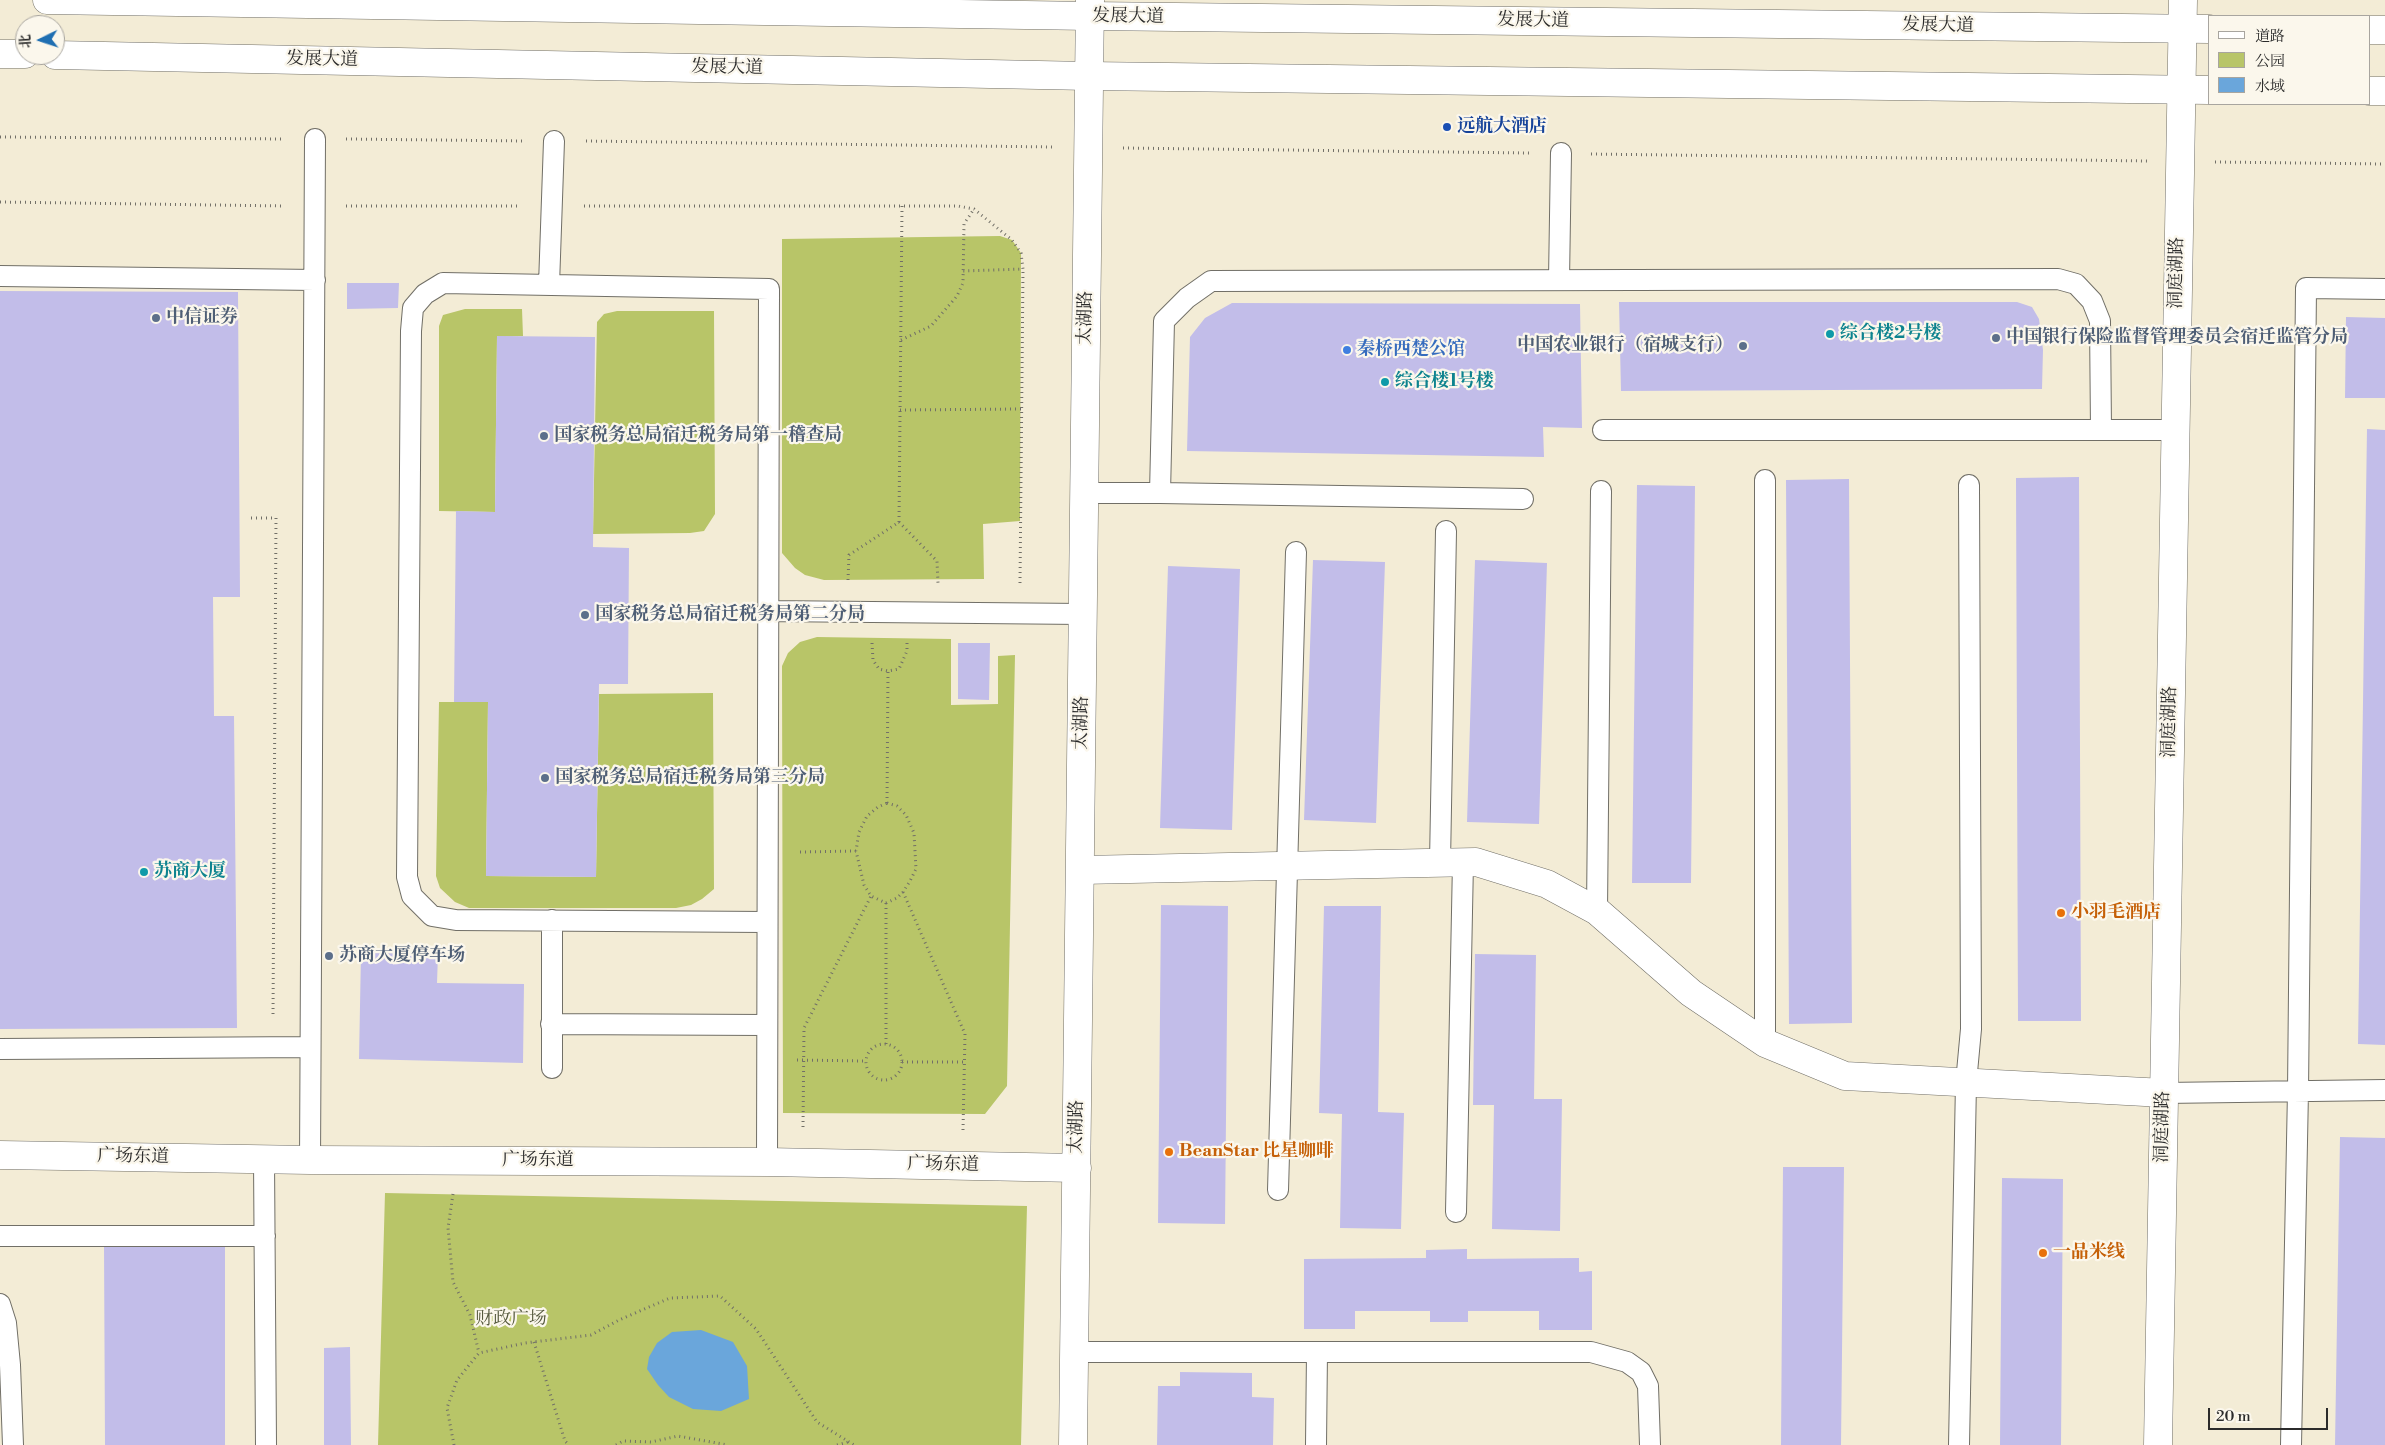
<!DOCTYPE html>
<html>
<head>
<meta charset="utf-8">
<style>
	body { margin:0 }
	#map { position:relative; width:2385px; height:1445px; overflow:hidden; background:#f3ecd6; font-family:"Libre Bodoni","Noto Serif SC",serif }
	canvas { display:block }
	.legend { position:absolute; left:2208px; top:15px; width:162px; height:90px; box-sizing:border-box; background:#fbf7ec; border:1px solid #a8a59f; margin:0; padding:6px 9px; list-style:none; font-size:15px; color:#2b2b2b }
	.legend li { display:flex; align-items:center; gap:10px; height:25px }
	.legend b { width:25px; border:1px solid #a8a59f }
	.north { position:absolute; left:15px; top:15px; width:50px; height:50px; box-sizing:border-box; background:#fbf7ec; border:1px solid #a8a59f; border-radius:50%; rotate:266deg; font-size:14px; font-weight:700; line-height:20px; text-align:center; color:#2b2b2b }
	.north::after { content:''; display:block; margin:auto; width:18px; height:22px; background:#1f6fb2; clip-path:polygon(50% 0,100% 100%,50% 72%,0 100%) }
	.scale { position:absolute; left:2208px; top:1408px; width:120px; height:22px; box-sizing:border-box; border:2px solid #2b2b2b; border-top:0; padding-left:6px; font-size:15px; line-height:18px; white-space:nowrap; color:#2b2b2b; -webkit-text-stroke:4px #fbf7ec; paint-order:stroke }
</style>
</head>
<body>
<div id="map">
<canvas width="2385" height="1445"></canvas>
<ul class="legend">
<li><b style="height:6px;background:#fff"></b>道路</li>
<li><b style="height:14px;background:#b8c568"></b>公园</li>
<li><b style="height:14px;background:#6aa6db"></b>水域</li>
</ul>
<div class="north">北</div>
<div class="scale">20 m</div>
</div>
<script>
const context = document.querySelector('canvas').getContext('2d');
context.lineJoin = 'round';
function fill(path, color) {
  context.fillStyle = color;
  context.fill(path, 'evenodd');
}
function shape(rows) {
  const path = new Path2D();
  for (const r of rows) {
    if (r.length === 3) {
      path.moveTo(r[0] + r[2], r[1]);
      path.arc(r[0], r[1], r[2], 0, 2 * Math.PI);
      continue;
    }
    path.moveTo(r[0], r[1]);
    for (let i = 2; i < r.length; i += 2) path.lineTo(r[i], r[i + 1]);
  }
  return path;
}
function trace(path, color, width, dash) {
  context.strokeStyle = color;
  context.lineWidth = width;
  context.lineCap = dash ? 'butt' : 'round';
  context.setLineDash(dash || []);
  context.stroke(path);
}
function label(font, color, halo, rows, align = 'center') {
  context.font = font + ' "Libre Bodoni","Noto Serif SC",serif';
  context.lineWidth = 4.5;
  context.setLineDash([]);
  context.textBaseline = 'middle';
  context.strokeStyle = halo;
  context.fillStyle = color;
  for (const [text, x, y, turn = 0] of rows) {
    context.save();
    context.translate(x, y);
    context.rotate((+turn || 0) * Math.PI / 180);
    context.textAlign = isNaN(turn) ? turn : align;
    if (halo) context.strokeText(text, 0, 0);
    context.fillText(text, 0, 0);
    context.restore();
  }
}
const green = shape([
	[1000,236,1012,240,1021,253,1020,521,983,524,984,579,824,580,805,575,795,568,782,553,782,239],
	[465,309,522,309,523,336,497,337,495,512,439,511,439,326,443,315],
	[617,311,714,311,715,514,704,531,690,533,593,534,597,322,604,314],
	[817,637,951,639,951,705,998,704,998,656,1015,655,1007,1086,985,1114,783,1113,782,666,788,653,800,642],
	[713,693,714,889,702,899,691,905,676,908,469,908,455,902,440,888,436,876,439,702,488,702,486,876,596,877,599,694],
	[385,1193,1027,1206,1021,1445,378,1445]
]);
const water = shape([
	[701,1330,733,1342,747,1366,749,1399,721,1411,693,1409,669,1397,658,1385,647,1369,649,1357,657,1343,672,1332]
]);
const building = shape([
	[347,283,399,283,398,308,347,309],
	[0,291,238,292,240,597,213,597,214,716,234,716,237,1028,0,1029],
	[1619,302,2017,302,2032,307,2039,319,2043,350,2042,389,1621,391],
	[1232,303,1580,304,1582,428,1543,427,1544,457,1187,451,1190,337,1205,318],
	[2346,317,2385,318,2385,398,2345,398],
	[497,336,595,337,593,547,629,548,628,684,599,684,596,877,486,876,488,702,454,702,456,511,495,512],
	[2367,429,2385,430,2385,1045,2358,1044],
	[2079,477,2081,1021,2018,1021,2016,478],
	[1849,479,1852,1023,1789,1024,1786,480],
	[1637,485,1695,486,1691,883,1632,883],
	[1313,560,1385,562,1376,823,1304,820],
	[1475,560,1547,563,1539,824,1467,822],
	[1168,566,1240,569,1232,830,1160,828],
	[958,643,990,643,989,700,958,699],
	[1161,905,1228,906,1225,1224,1158,1223],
	[1324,906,1381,906,1378,1112,1404,1113,1401,1229,1340,1228,1342,1114,1319,1113],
	[361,953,438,954,437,983,524,984,523,1063,359,1059],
	[1475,954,1536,955,1534,1099,1562,1099,1560,1231,1492,1229,1494,1105,1473,1105],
	[2340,1137,2385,1138,2385,1445,2335,1445],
	[1783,1167,1844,1167,1841,1445,1781,1445],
	[2002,1178,2063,1179,2061,1445,2000,1445],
	[225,1245,225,1445,105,1445,104,1246],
	[1467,1249,1467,1259,1579,1258,1579,1272,1592,1271,1592,1330,1539,1330,1539,1311,1468,1311,1468,1322,1430,1322,1430,1311,1355,1311,1355,1329,1304,1329,1304,1259,1426,1258,1426,1250],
	[350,1347,351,1445,324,1445,324,1348],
	[1180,1372,1252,1373,1252,1397,1274,1398,1273,1445,1157,1445,1158,1386,1180,1386]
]);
const path = shape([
	[0,137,284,139],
	[346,139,524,141],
	[586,141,1054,147],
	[1123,148,1529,153],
	[1591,154,2147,161],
	[2215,162,2385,164],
	[0,202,285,206],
	[346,206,520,206],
	[584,206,958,206,974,209,1012,240,1021,253,1023,269,963,271],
	[901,340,931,326,957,296,963,283,964,224,974,209],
	[900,410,1021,409],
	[251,518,276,518,273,1016],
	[899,522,902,206],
	[848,580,849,555,899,522,937,561,938,583],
	[1020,583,1023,269],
	[872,643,873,660,879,669,888,671,899,669,907,651,907,642],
	[887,803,897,806,906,815,914,833,916,869,910,881,903,892,897,898,886,903,871,896,864,885,856,851,859,832,867,816,878,807,887,803],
	[887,803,888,671],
	[800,852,856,851],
	[903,892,965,1034,963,1130],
	[884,1062,18],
	[886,1044,886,903],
	[797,1060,865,1061],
	[902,1062,964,1062],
	[803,1127,804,1028,871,896],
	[453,1194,448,1228,453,1282,470,1315,479,1353],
	[534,1342,565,1441,569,1445],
	[454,1445,447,1408,457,1380,479,1353,525,1343,591,1335,619,1320,670,1298,720,1296,756,1329,817,1422,854,1445],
	[616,1445,623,1441,651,1442,678,1436,728,1445],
	[837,1445,848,1442]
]);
const service = shape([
	[0,276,315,280],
	[1559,280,1561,153],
	[549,285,554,141],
	[1603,430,2174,430],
	[1765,480,1765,1043],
	[1085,493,1160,493],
	[1523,499,1160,493,1164,321,1187,298,1211,281,2058,279,2076,284,2092,301,2100,321,2101,430],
	[767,611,1083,614],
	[1440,862,1446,531],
	[1597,911,1601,491],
	[552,920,552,1068],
	[766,922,456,920,432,916,412,896,407,877,411,331,413,308,425,294,443,283,769,289,767,1162],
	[551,1024,766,1025],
	[0,1049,310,1047],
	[2164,1093,2385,1090],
	[264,1159,266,1445],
	[310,1160,315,139],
	[1278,1190,1296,552],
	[1456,1212,1463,862],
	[0,1236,265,1236],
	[0,1304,6,1323,10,1365,13,1445],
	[1074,1352,1591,1352,1627,1362,1641,1372,1648,1386,1650,1445],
	[1316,1445,1317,1352],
	[1959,1445,1966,1083,1971,1029,1969,485],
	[2291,1445,2298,1091,2306,288,2385,289]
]);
const minor = shape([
	[1081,870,1476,862,1547,884,1597,911,1691,993,1765,1043,1845,1076,2164,1093],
	[2158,1445,2183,0]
]);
const tertiary = shape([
	[0,1155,310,1160,767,1162,1077,1168],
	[1073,1445,1090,0]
]);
const primary = shape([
	[47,0,1090,16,2209,29],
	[2369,30,2385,30],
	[0,54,25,54],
	[55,55,1088,76,2209,90],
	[2369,91,2385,91]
]);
const markers = [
	[1447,127,5,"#1a4fb4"],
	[156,318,5,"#5c6f8a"],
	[1830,334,5,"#0f9aa8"],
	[1996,338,5,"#5c6f8a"],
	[1743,346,5,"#5c6f8a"],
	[1347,350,5,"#3f7fe0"],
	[1385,382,5,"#0f9aa8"],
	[544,436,5,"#5c6f8a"],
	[585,615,5,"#5c6f8a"],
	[545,778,5,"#5c6f8a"],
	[144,872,5,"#0f9aa8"],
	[2061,913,5,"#e8710a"],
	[329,956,5,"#5c6f8a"],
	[1169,1152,5,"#e8710a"],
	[2043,1253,5,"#e8710a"]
];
const streetNames = [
	["发展大道",1128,17,1],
	["发展大道",1533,21,1],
	["发展大道",1938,26,1],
	["发展大道",322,60,1],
	["发展大道",727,68,1],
	["洞庭湖路",2177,273,-89],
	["太湖路",1086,318,-89],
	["洞庭湖路",2170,722,-89],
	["太湖路",1082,723,-89],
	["太湖路",1077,1127,-89],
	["洞庭湖路",2163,1127,-89],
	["广场东道",133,1157,1],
	["广场东道",538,1161],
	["广场东道",943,1165,1]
];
const transitNames = [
	["远航大酒店",1457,127]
];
const serviceNames = [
	["中信证券",166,318],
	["中国银行保险监督管理委员会宿迁监管分局",2006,338],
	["中国农业银行（宿城支行）",1733,346,"right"],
	["国家税务总局宿迁税务局第一稽查局",554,436],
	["国家税务总局宿迁税务局第二分局",595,615],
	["国家税务总局宿迁税务局第三分局",555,778],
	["苏商大厦停车场",339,956]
];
const cultureNames = [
	["综合楼2号楼",1840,334],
	["综合楼1号楼",1395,382],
	["苏商大厦",154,872]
];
const shopNames = [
	["秦桥西楚公馆",1357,350]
];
const foodNames = [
	["小羽毛酒店",2071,913],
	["BeanStar 比星咖啡",1179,1152],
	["一品米线",2053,1253]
];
const parkNames = [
	["财政广场",511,1320]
];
fill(green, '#b8c568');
fill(water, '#6aa6db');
fill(building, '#c2bde9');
trace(service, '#716f67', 22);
trace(minor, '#716f67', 29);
trace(tertiary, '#716f67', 29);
trace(primary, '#716f67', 29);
trace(path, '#716f67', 3, [1, 4]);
trace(service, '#fff', 20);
trace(minor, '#fff', 28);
trace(tertiary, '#fff', 28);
trace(primary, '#fff', 28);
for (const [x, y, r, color] of markers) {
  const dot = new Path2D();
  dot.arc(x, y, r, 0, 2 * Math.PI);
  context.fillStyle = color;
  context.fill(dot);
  trace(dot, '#fbf7ec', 2);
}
label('18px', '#2b2b2b', '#fbf7ec', streetNames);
label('bold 18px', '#164399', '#fbf7ec', transitNames, 'left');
label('bold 18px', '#4e5e75', '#fbf7ec', serviceNames, 'left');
label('bold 18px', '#0d838f', '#fbf7ec', cultureNames, 'left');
label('bold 18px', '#366cbe', '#fbf7ec', shopNames, 'left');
label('bold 18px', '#c56008', '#fbf7ec', foodNames, 'left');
label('18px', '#55593d', '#fbf7ec', parkNames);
</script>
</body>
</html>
